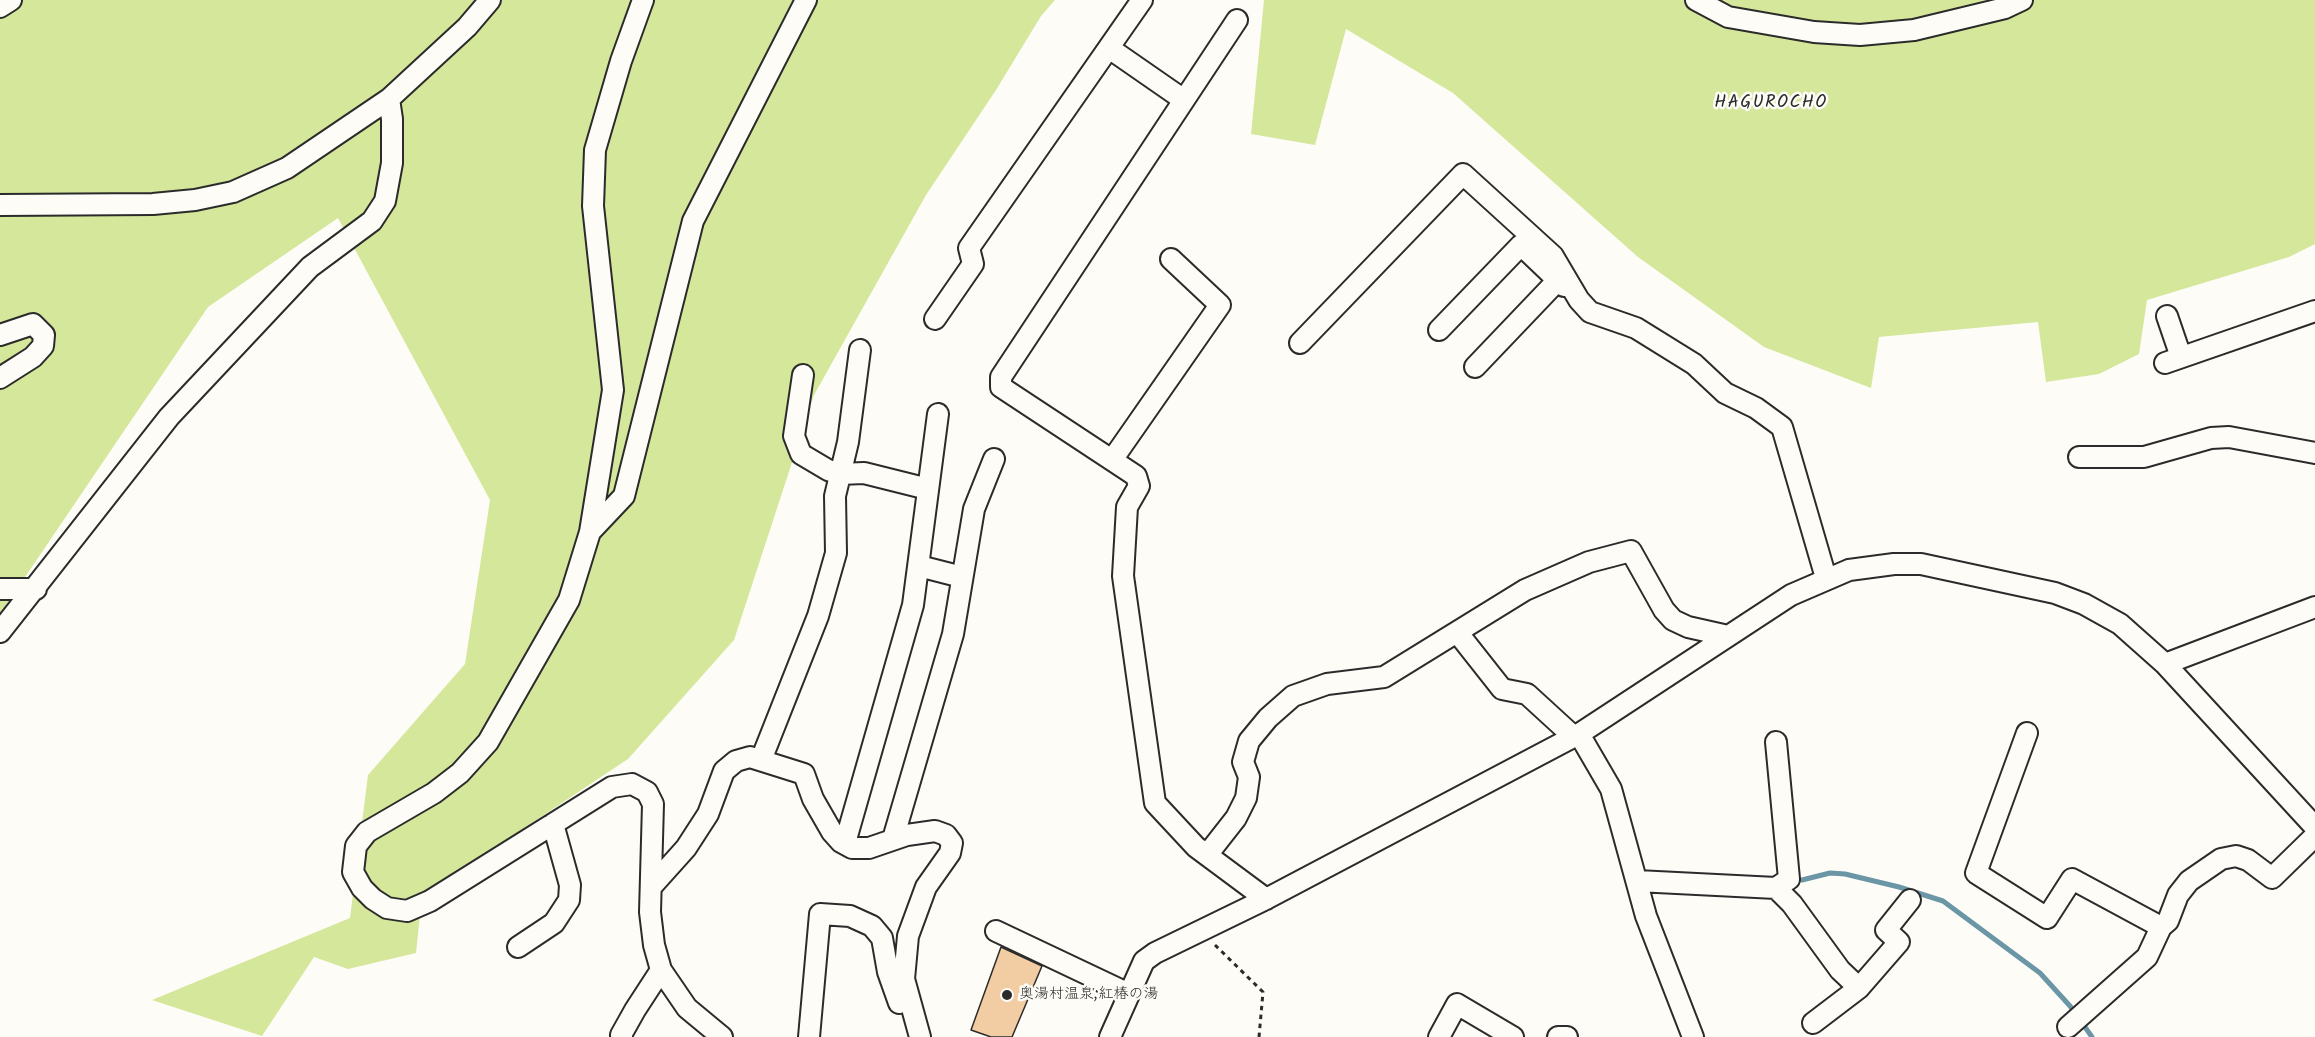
<!DOCTYPE html>
<html>
<head>
<meta charset="utf-8">
<style>
	body { margin:0 }
	canvas { display:block; background:#fdfcf7 }
</style>
</head>
<body>
<canvas width="2315" height="1037"></canvas>
<script>
const context = document.querySelector('canvas').getContext('2d');
context.lineJoin = 'round';
function fill(path, color) {
  context.fillStyle = color;
  context.fill(path, 'evenodd');
}
function shape(rows) {
  const path = new Path2D();
  for (const r of rows) {
    path.moveTo(r[0], r[1]);
    for (let i = 2; i < r.length; i += 2) path.lineTo(r[i], r[i + 1]);
  }
  return path;
}
function trace(path, color, width, dash) {
  context.strokeStyle = color;
  context.lineWidth = width;
  context.lineCap = dash ? 'butt' : 'round';
  context.setLineDash(dash || []);
  context.stroke(path);
}
function label(font, color, halo, rows, align = 'center') {
  context.font = font + ' Kalam,"Klee One",sans-serif';
  context.lineWidth = 5;
  context.setLineDash([]);
  context.textBaseline = 'middle';
  context.strokeStyle = halo;
  context.fillStyle = color;
  for (const [text, x, y, turn = 0] of rows) {
    context.save();
    context.translate(x, y);
    context.rotate((+turn || 0) * Math.PI / 180);
    context.textAlign = isNaN(turn) ? turn : align;
    if (halo) context.strokeText(text, 0, 0);
    context.fillText(text, 0, 0);
    context.restore();
  }
}
const green = shape([
	[0,0,1055,0,1041,16,996,90,926,195,814,395,734,640,628,759,422,896,416,953,348,969,314,957,262,1036,152,1000,350,918,368,775,465,664,490,500,338,218,208,307,0,614],
	[1264,0,2315,0,2315,244,2289,257,2147,300,2139,354,2099,374,2046,382,2038,322,1879,337,1871,388,1764,347,1638,257,1453,93,1346,29,1315,145,1251,134]
]);
const stream = shape([
	[1802,880,1830,873,1845,874,1899,887,1943,901,2040,973,2070,1006,2092,1037]
]);
const building = shape([
	[1001,947,1042,966,1012,1037,991,1037,971,1030,1001,947]
]);
const path = shape([
	[1215,945,1263,992,1259,1037]
]);
const minor = shape([
	[643,0,621,61,595,150,593,206,613,390,590,532,569,600,488,742,460,773,434,793,367,832,356,846,353,872,362,888,373,899,387,908,407,911,430,901,612,787,632,784,647,792,653,804,650,912,654,945,661,970,687,1008,722,1037],
	[1696,0,1728,17,1814,32,1860,35,1914,30,2005,8,2022,0],
	[0,7,11,0],
	[1237,20,1001,377,1001,387,1136,476,1139,486,1127,507,1123,576,1155,803,1196,847,1266,899],
	[1109,48,1184,100],
	[0,205,153,204,195,200,233,192,287,168,389,99,467,27,490,0],
	[2167,316,2181,357],
	[935,319,973,264,969,248,1142,0],
	[1439,330,1521,245,1564,286],
	[0,335,33,324,44,335,43,346,33,357,0,378],
	[1300,343,1463,174,1553,256,1579,300,1590,312,1636,328,1694,364,1725,393,1756,408,1782,427,1826,578],
	[2165,363,2315,311],
	[1475,367,1558,280],
	[803,375,794,436,801,454,828,470,840,474,864,473,928,489],
	[2079,457,2144,457,2211,438,2229,437,2315,453],
	[1112,460,1220,305,1171,259],
	[590,532,624,496,693,221,806,0],
	[919,566,962,577],
	[0,589,36,589],
	[0,632,169,417,310,267,372,221,385,201,392,163,392,119,389,99],
	[1457,632,1502,689,1527,694,1574,737],
	[2165,664,2315,607],
	[2027,733,1976,873,2047,918,2072,879,2161,927,2147,957,2068,1027],
	[1579,734,1611,789,1646,916,1693,1037],
	[761,760,818,616,836,553,835,496,848,442,860,350],
	[893,839,953,634,974,509,994,459],
	[845,843,913,605,938,414],
	[1207,855,1236,818,1246,798,1249,777,1243,762,1249,741,1268,718,1293,696,1327,684,1384,677,1525,590,1589,562,1631,551,1664,610,1673,620,1688,627,1728,636],
	[1637,881,1776,888,1789,879,1776,742],
	[651,887,686,848,708,814,724,771,736,761,750,757,804,774,813,799,832,832,841,842,852,848,869,848,907,835,935,831,946,835,952,843,950,853,926,887,908,936,904,979,920,1037],
	[1776,888,1792,904,1840,970,1859,988],
	[2161,927,2168,921,2178,895,2189,881,2221,859,2236,856,2248,860,2272,878,2315,836],
	[996,931,1129,994],
	[518,947,554,923,569,900,570,885,553,824],
	[1813,1023,1859,988,1899,942,1886,930,1910,900],
	[622,1037,621,1035,635,1010,661,970],
	[809,1037,820,914,850,916,872,926,882,938,888,972,899,1003],
	[1110,1037,1144,961,1155,953,1266,899,1579,734,1791,595,1849,570,1894,564,1921,564,2055,593,2084,604,2120,624,2165,664,2315,827],
	[1439,1037,1457,1004,1513,1037],
	[1558,1037,1567,1037]
]);
const markers = [
	[1007,995,6,"#2b2b2b"]
];
const poiNames = [
	["奥湯村温泉;紅椿の湯",1019,995]
];
const quarterNames = [
	["HAGUROCHO",1771,104]
];
fill(green, '#d5e79b');
trace(stream, '#6b96a6', 5);
fill(building, '#f2cca2');
trace(building, '#2b2b2b', 1.5);
trace(minor, '#2b2b2b', 24);
trace(path, '#2b2b2b', 3, [4.5, 4.5]);
trace(minor, '#fdfcf7', 20);
for (const [x, y, r, color] of markers) {
  const dot = new Path2D();
  dot.arc(x, y, r, 0, 2 * Math.PI);
  context.fillStyle = color;
  context.fill(dot);
  trace(dot, '#fdfcf7', 2);
}
label('15px', '#2b2b2b', '#fdfcf7', poiNames, 'left');
context.letterSpacing = '1.5px';
label('18px', '#2b2b2b', '#fdfcf7', quarterNames);
context.letterSpacing = '0px';
</script>
</body>
</html>
